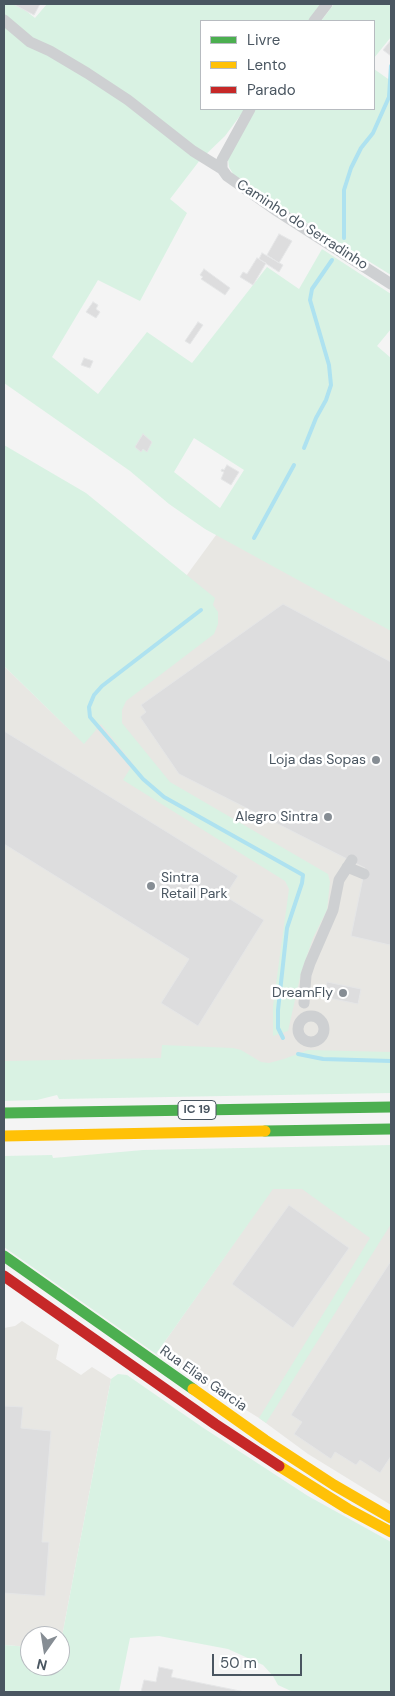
<!DOCTYPE html>
<html>
<head>
<meta charset="utf-8">
<style>
	body { margin:0 }
	#map { position:relative; width:395px; height:1696px; overflow:hidden; background:#f4f4f4; font-family:"DM Sans",sans-serif }
	canvas { display:block }
	.frame { position:absolute; inset:0; border:5px solid #4a5661; pointer-events:none }
	.legend { position:absolute; left:200px; top:20px; width:175px; height:90px; box-sizing:border-box; background:#fff; border:1px solid #b7bbc0; margin:0; padding:6px 9px; list-style:none; font-size:15px; color:#4a5661 }
	.legend li { display:flex; align-items:center; gap:10px; height:25px }
	.legend b { width:25px; border:1px solid #b7bbc0 }
	.north { position:absolute; left:20px; top:1626px; width:50px; height:50px; box-sizing:border-box; background:#fff; border:1px solid #b7bbc0; border-radius:50%; rotate:193deg; font-size:14px; font-weight:700; line-height:20px; text-align:center; color:#4a5661 }
	.north::after { content:''; display:block; margin:auto; width:18px; height:22px; background:#868d94; clip-path:polygon(50% 0,100% 100%,50% 72%,0 100%) }
	.scale { position:absolute; left:212px; top:1654px; width:90px; height:22px; box-sizing:border-box; border:2px solid #4a5661; border-top:0; padding-left:6px; font-size:15px; line-height:18px; white-space:nowrap; color:#4a5661; -webkit-text-stroke:4px #fff; paint-order:stroke }
</style>
</head>
<body>
<div id="map">
<canvas width="395" height="1696"></canvas>
<div class="frame"></div>
<ul class="legend">
<li><b style="height:6px;background:#4caf50"></b>Livre</li>
<li><b style="height:6px;background:#ffc107"></b>Lento</li>
<li><b style="height:6px;background:#c62828"></b>Parado</li>
</ul>
<div class="north">N</div>
<div class="scale">50 m</div>
</div>
<script>
const context = document.querySelector('canvas').getContext('2d');
context.lineJoin = 'round';
function fill(path, color) {
  context.fillStyle = color;
  context.fill(path, 'evenodd');
}
function shape(rows) {
  const path = new Path2D();
  for (const r of rows) {
    if (r.length === 3) {
      path.moveTo(r[0] + r[2], r[1]);
      path.arc(r[0], r[1], r[2], 0, 2 * Math.PI);
      continue;
    }
    path.moveTo(r[0], r[1]);
    for (let i = 2; i < r.length; i += 2) path.lineTo(r[i], r[i + 1]);
  }
  return path;
}
function trace(path, color, width, dash) {
  context.strokeStyle = color;
  context.lineWidth = width;
  context.lineCap = dash ? 'butt' : 'round';
  context.setLineDash(dash || []);
  context.stroke(path);
}
function label(font, color, halo, rows, align = 'center') {
  context.font = font + ' "DM Sans",sans-serif';
  context.lineWidth = 5;
  context.setLineDash([]);
  context.textBaseline = 'middle';
  context.strokeStyle = halo;
  context.fillStyle = color;
  for (const [text, x, y, turn = 0] of rows) {
    context.save();
    context.translate(x, y);
    context.rotate((+turn || 0) * Math.PI / 180);
    context.textAlign = isNaN(turn) ? turn : align;
    if (halo) context.strokeText(text, 0, 0);
    context.fillText(text, 0, 0);
    context.restore();
  }
}
const commercial = shape([
	[230,516,391,605,391,1075,4,1079,4,666,72,732],
	[391,1162,391,1505,308,1454,259,1418,156,1354,284,1172],
	[22,1321,59,1345,56,1359,81,1375,92,1367,111,1379,60,1647,60,1636,30,1636,30,1647,4,1645,4,1328,15,1326]
]);
const green = shape([
	[4,4,13,4,25,10,35,18,47,4,324,4,311,21,201,21,201,109,245,109,225,136,200,160,170,199,187,213,140,301,98,280,52,357,98,394,147,332,192,363,267,267,299,289,322,249,391,294,391,329,377,346,391,358,391,631,205,529,169,504,130,471,4,383],
	[194,438,244,470,220,508,174,472],
	[334,4,391,4,391,37,374,58,374,21,321,21],
	[374,69,391,81,391,275,236,179,229,167,228,159,255,109,374,109],
	[4,445,86,493,215,598,213,605,218,612,218,624,214,634,126,701,122,710,122,723,170,782,328,874,330,882,327,910,313,938,301,973,288,1031,273,1036,273,1006,289,889,285,881,123,780,133,764,101,724,84,744,4,666],
	[162,1045,233,1048,241,1050,261,1062,269,1063,284,1059,308,1050,391,1052,391,1093,59,1099,57,1095,37,1100,4,1101,4,1061,161,1058],
	[391,1145,391,1224,266,1423,259,1418,370,1238,302,1189,273,1189,156,1354,4,1247,4,1156,52,1155,53,1158,143,1150],
	[118,1374,127,1375,202,1427,308,1496,391,1542,391,1692,293,1692,278,1685,273,1676,263,1665,228,1649,159,1636,130,1638,119,1692,4,1692,4,1645,30,1647,30,1666,60,1666,60,1647,111,1379]
]);
const stream = shape([
	[344,238,344,190,351,168,361,148,373,133,389,97,391,66],
	[304,448,316,418,326,400,331,385,329,365,310,300,312,289,332,260],
	[254,538,294,465],
	[201,610,102,686,94,695,89,707,90,717,143,779,164,797,303,875,302,883,287,928,278,1010,278,1028,283,1038],
	[298,1054,323,1059,391,1061]
]);
const building = shape([
	[13,4,40,4,34,15,13,4],
	[391,40,391,56,383,50,391,40],
	[279,234,292,241,279,263,267,255,279,234],
	[262,253,283,265,279,272,259,259,262,253],
	[257,258,266,263,253,285,240,277,243,272,247,274,257,258],
	[204,269,230,288,225,295,201,279,203,277,200,275,204,269],
	[93,302,98,305,96,309,100,312,96,318,86,312,93,302],
	[198,322,203,325,190,344,185,341,198,322],
	[84,358,93,361,90,368,81,365,84,358],
	[143,434,152,442,147,452,143,449,141,452,135,447,143,434],
	[227,465,239,472,231,485,221,479,224,472,221,471,222,469,224,470,227,465],
	[283,604,391,662,391,940,390,945,351,936,365,868,179,774,140,717,146,712,141,705,283,604],
	[4,731,238,876,225,896,264,920,198,1026,161,1003,189,959,4,844,4,731],
	[327,982,361,989,358,1004,324,997,327,982],
	[289,1205,349,1248,293,1328,232,1284,289,1205],
	[391,1261,391,1456,380,1473,360,1460,356,1465,335,1452,331,1459,294,1434,302,1422,291,1415,391,1261],
	[4,1406,23,1407,21,1428,51,1431,42,1542,49,1542,45,1596,4,1593,4,1406],
	[159,1667,173,1670,171,1677,245,1692,141,1692,144,1680,156,1682,159,1667]
]);
const street = shape([
	[4,20,30,42,50,51,87,73,128,100,193,151,222,169],
	[314,21,327,4],
	[250,109,222,160,222,169,227,176,274,209,391,284],
	[347,867,364,874],
	[304,1003,306,975,310,963,333,910,339,880,352,860],
	[311,1029,13]
]);
const fast = shape([
	[4,1113,391,1107],
	[265,1131,391,1129],
	[4,1256,193,1389]
]);
const slow = shape([
	[4,1136,265,1131],
	[193,1389,265,1440,334,1485,391,1518],
	[279,1466,348,1509,391,1532]
]);
const jam = shape([
	[4,1276,215,1424,279,1466]
]);
const markers = [
	[376,760,5,"#868d94"],
	[328,817,5,"#868d94"],
	[151,886,5,"#868d94"],
	[343,993,5,"#868d94"]
];
const shields = [
	[197,1110,38]
];
const shieldNames = [
	["IC 19",197,1110]
];
const streetNames = [
	["Caminho do Serradinho",302,225,33],
	["Rua Elias Garcia",203,1379,35]
];
const poiNames = [
	["Loja das Sopas",366,760],
	["Alegro Sintra",318,817],
	["Sintra",161,878,"left"],
	["Retail Park",161,894,"left"],
	["DreamFly",333,993]
];
fill(commercial, '#e8e7e3');
fill(green, '#d9f2e3');
trace(stream, '#aee2f0', 4);
fill(building, '#ddddde');
trace(building, '#e5e6e7', 1);
trace(street, '#ced0d2', 11);
trace(fast, '#4caf50', 11);
trace(slow, '#ffc107', 11);
trace(jam, '#c62828', 11);
for (const [x, y, r, color] of markers) {
  const dot = new Path2D();
  dot.arc(x, y, r, 0, 2 * Math.PI);
  context.fillStyle = color;
  context.fill(dot);
  trace(dot, '#fff', 2);
}
for (const [x, y, w] of shields) {
  const box = new Path2D();
  box.roundRect(x - w / 2, y - 9.5, w, 19, 4);
  context.fillStyle = '#fff';
  context.fill(box);
  trace(box, '#4a5661', 1);
}
label('bold 12px', '#4a5661', null, shieldNames);
label('14px', '#4a5661', '#fff', streetNames);
label('14px', '#4a5661', '#fff', poiNames, 'right');
</script>
</body>
</html>
